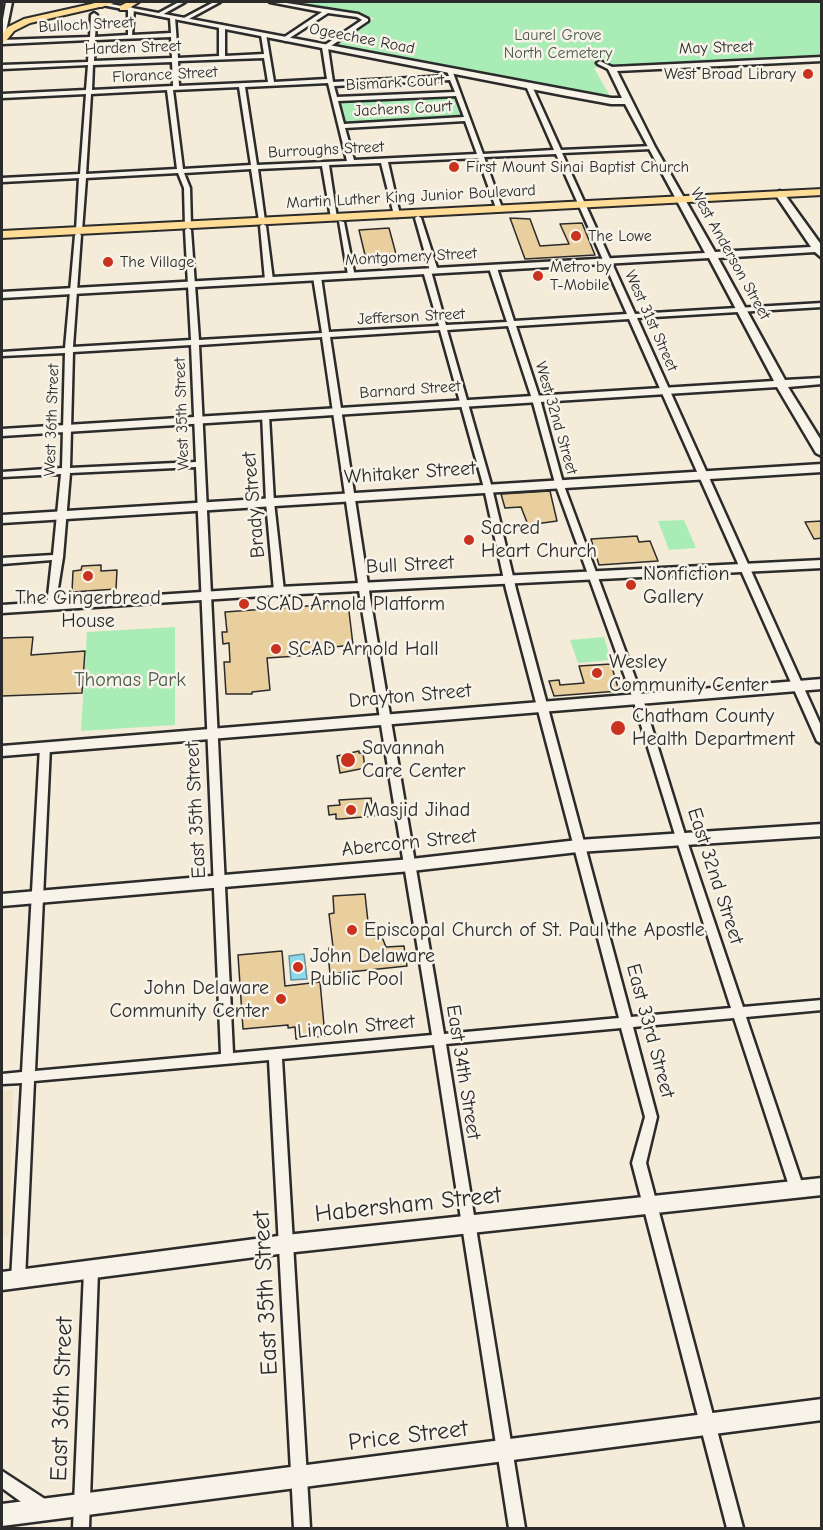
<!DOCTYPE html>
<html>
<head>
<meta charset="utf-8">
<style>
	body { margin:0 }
	#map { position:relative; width:823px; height:1530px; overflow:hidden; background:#f4ecd9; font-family:"Comic Neue",sans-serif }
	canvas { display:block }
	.frame { position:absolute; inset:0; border:3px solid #2b2b2b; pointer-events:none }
</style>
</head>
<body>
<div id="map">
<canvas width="823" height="1530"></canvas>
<div class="frame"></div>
</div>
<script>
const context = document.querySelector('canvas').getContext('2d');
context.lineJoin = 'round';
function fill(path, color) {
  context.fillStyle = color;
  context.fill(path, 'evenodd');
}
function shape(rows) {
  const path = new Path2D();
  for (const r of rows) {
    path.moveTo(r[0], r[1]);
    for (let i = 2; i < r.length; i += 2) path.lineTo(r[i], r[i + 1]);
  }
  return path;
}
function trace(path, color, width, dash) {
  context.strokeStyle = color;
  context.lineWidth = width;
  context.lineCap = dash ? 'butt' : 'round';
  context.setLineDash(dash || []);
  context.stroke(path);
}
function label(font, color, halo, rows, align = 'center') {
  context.font = font + ' "Comic Neue",sans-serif';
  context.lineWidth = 5;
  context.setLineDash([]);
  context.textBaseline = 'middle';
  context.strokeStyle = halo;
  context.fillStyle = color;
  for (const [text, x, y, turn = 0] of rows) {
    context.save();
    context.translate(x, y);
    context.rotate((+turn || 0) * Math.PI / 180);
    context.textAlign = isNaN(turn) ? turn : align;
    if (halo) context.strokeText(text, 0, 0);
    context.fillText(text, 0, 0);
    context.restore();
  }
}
const built = shape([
	[13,1090,9,1236,2,1237,2,1091]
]);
const green = shape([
	[304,2,821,2,821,55,594,68,611,98,334,45,374,18,301,4],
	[454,97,462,117,346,123,341,102],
	[684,520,696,548,669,550,658,521],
	[175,627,175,725,81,731,87,632],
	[604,637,611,660,578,663,570,640]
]);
const water = shape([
	[304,954,307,979,291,980,289,956,304,954]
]);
const building = shape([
	[510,218,530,219,540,246,569,244,560,224,582,223,595,255,525,259,510,218],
	[389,228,396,254,365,255,359,230,389,228],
	[550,491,557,521,528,525,521,507,505,508,501,494,550,491],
	[822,521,822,538,814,539,805,522,822,521],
	[637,536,639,542,650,541,658,561,599,565,591,539,637,536],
	[101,565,101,571,117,570,116,589,72,592,73,571,81,570,82,566,101,565],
	[348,603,353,645,323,648,324,652,313,655,267,658,270,690,252,692,252,694,226,694,224,662,230,662,229,643,223,644,222,632,227,632,225,612,348,603],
	[33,637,31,655,85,651,82,693,2,696,2,638,33,637],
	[611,664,619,691,554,696,549,681,559,680,560,685,584,683,579,666,611,664],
	[359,751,359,753,363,753,365,768,340,773,337,756,359,751],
	[371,798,374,816,341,819,336,819,336,814,329,815,328,806,340,805,339,800,371,798],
	[365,894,368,922,372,922,374,938,382,937,386,947,404,946,407,966,330,974,328,953,329,948,333,947,329,914,334,913,333,896,365,894],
	[282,951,285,986,320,982,325,1036,296,1039,295,1027,288,1028,288,1025,243,1029,238,955,282,951]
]);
const street = shape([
	[6,2,12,2,5,36,2,38,2,25,6,2],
	[179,2,185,2,160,16,155,15,179,2],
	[214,2,220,2,187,20,182,19,214,2],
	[270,2,280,2,358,14,368,19,368,21,328,48,333,82,449,76,447,71,452,70,483,154,554,150,526,86,529,84,532,86,561,150,653,146,654,147,651,149,562,153,635,314,822,303,822,307,637,318,822,728,822,744,817,741,629,319,516,326,540,399,563,483,643,699,686,838,743,1007,822,1000,822,1010,746,1017,804,1189,802,1193,797,1195,792,1193,790,1189,734,1018,633,1027,657,1117,646,1163,743,1528,727,1528,632,1163,645,1117,621,1028,446,1044,525,1528,509,1528,434,1045,282,1059,310,1528,294,1528,269,1060,34,1081,25,1280,23,1285,18,1287,13,1285,11,1280,22,1083,2,1084,2,1074,22,1072,40,747,41,744,45,743,50,747,35,1071,221,1054,196,467,70,473,63,557,55,607,52,608,47,605,52,560,2,564,2,558,53,555,61,474,2,477,2,472,62,468,65,353,2,356,2,352,65,348,75,235,78,233,81,235,73,347,191,340,185,230,188,228,185,226,184,188,178,173,86,178,82,231,79,233,76,231,79,178,2,182,2,178,80,174,86,94,2,98,2,94,86,90,88,65,2,69,2,65,88,62,89,40,2,44,2,40,90,37,91,15,94,13,97,15,95,37,128,35,128,9,131,7,134,9,132,35,171,33,170,18,175,17,178,58,219,56,219,27,222,25,225,27,225,56,264,54,261,35,266,34,274,82,327,79,322,47,362,20,357,17,328,13,285,41,282,39,283,38,322,12,270,2],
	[171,37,172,58,94,61,95,40,171,37],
	[264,58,268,82,179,86,178,61,264,58],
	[172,62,173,86,92,90,93,65,172,62],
	[450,80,455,92,337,97,334,86,450,80],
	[328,83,347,161,257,165,245,87,328,83],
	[239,87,251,165,183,169,173,90,239,87],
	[167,90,177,169,86,174,91,94,167,90],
	[456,96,464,117,344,124,338,101,456,96],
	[465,121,477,154,354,160,345,128,465,121],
	[556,154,627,314,514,321,497,268,493,266,489,268,507,322,446,325,431,271,434,273,438,271,421,218,418,216,415,218,430,271,427,269,423,271,439,326,329,332,321,277,317,275,313,277,322,333,199,340,191,230,188,228,191,226,190,188,184,173,251,169,259,221,262,223,265,221,258,169,322,166,331,218,334,220,337,218,329,165,381,163,394,215,397,217,400,215,388,162,478,158,496,208,499,210,502,208,484,157,556,154],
	[508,326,532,399,555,483,633,699,676,838,731,1008,631,1017,516,589,492,488,447,330,508,326],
	[440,330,484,488,506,589,619,1018,444,1034,370,597,330,337,440,330],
	[322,337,360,597,432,1035,233,1053,199,345,322,337],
	[191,345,196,462,70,468,73,352,191,345],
	[600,61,614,68,615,69,610,70,598,64,597,63,600,61],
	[339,221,344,222,355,277,348,275,339,221],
	[263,224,266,226,273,280,269,282,265,280,260,226,263,224],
	[262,414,268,414,269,416,274,502,284,591,279,594,274,591,266,502,262,414],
	[91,1265,96,1266,98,1271,89,1528,73,1528,84,1271,86,1266,91,1265],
	[2,1471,51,1503,53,1509,51,1515,45,1517,39,1515,2,1488,2,1471]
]);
const secondary = shape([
	[87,2,100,2,611,98,622,98,608,69,612,67,822,57,822,61,617,71,655,147,715,252,811,247,775,194,780,191,783,192,822,246,822,258,815,252,718,258,785,380,822,378,822,384,788,387,822,442,822,456,816,453,777,387,2,436,2,429,774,381,709,258,2,298,2,292,705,253,625,104,611,104,562,95,87,2],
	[822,464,822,472,2,523,2,515,822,464],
	[822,560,822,568,279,595,2,613,2,605,279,587,822,560],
	[822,679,822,689,2,756,2,746,822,679],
	[822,824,822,836,578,852,411,871,2,906,2,894,411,859,578,840,822,824],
	[822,1178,822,1195,286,1253,2,1290,2,1272,286,1235,822,1178],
	[822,1399,822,1420,2,1526,2,1504,822,1399]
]);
const primary = shape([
	[100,2,104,2,104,6,30,23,14,31,5,42,2,43,2,35,8,27,24,19,100,2],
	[822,189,822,195,2,238,2,231,822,189]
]);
const highway = shape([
	[98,2,117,2,101,7,98,6,98,2],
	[128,2,139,2,126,10,120,10,120,6,128,2]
]);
const markers = [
	[808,74,6,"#c8321e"],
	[454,167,6,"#c8321e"],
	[576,236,6,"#c8321e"],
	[108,262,6,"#c8321e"],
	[538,276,6,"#c8321e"],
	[469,540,6,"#c8321e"],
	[88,576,6,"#c8321e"],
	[631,585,6,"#c8321e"],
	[244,604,6,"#c8321e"],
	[276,649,6,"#c8321e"],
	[597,673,6,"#c8321e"],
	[618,728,8,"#c8321e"],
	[348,760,8,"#c8321e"],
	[351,810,6,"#c8321e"],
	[352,930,6,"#c8321e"],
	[298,967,6,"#c8321e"],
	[281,999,6,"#c8321e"]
];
const farStreetnames = [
	["Bulloch Street",86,25,-3],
	["Ogeechee Road",362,39,11],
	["Harden Street",133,48,-2],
	["May Street",716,48,-2],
	["Florance Street",165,75,-3],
	["Bismark Court",395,83,-3],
	["Jachens Court",403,109,-3],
	["Burroughs Street",326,150,-3],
	["Martin Luther King Junior Boulevard",411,197,-3],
	["West Anderson Street",730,254,61],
	["Montgomery Street",411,257,-3],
	["Jefferson Street",411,317,-3],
	["West 31st Street",651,321,66],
	["Barnard Street",410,390,-4],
	["West 35th Street",182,414,-92],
	["West 32nd Street",556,418,74],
	["West 36th Street",52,420,-88]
];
const farParknames = [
	["Laurel Grove",558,35],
	["North Cemetery",558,53]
];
const farPoinames = [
	["West Broad Library",796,74,"right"],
	["First Mount Sinai Baptist Church",466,167],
	["The Lowe",588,236],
	["The Village",120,262],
	["Metro by",550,267],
	["T-Mobile",550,285]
];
const streetNames = [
	["Whitaker Street",410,473,-4],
	["Brady Street",254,505,-95],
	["Bull Street",410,565,-3],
	["Drayton Street",410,696,-5],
	["East 35th Street",196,810,-93],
	["Abercorn Street",409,843,-6],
	["East 32nd Street",715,876,72],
	["Lincoln Street",356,1027,-5],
	["East 33rd Street",650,1031,75],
	["East 34th Street",463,1072,81]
];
const poiNames = [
	["Sacred",481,528],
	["Heart Church",481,551],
	["Nonfiction",643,574],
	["Gallery",643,597],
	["The Gingerbread",88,598,"center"],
	["House",88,621,"center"],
	["SCAD Arnold Platform",256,604],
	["SCAD Arnold Hall",288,649],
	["Wesley",609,662],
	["Community Center",609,685],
	["Chatham County",632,716],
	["Health Department",632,739],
	["Savannah",362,748],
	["Care Center",362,771],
	["Masjid Jihad",363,810],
	["Episcopal Church of St. Paul the Apostle",364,930],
	["John Delaware",310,956],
	["Public Pool",310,979],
	["John Delaware",269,988,"right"],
	["Community Center",269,1011,"right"]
];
const parkNames = [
	["Thomas Park",130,680]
];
const nearStreetnames = [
	["Habersham Street",408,1205,-6],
	["East 35th Street",266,1293,-93],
	["East 36th Street",62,1399,-88],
	["Price Street",408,1436,-7]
];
fill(built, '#f1e3c7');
fill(green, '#aaecb6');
fill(water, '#8cd9eb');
trace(water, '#65939e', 1.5);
fill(building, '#eacf9e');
trace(building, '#2b2b2b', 1.5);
trace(street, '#2b2b2b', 5);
trace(secondary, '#2b2b2b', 5);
trace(primary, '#2b2b2b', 4);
trace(highway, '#2b2b2b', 4);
fill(street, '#f7f3e8');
fill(secondary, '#f7f3e8');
fill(primary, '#ffdd96');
fill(highway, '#ffdd96');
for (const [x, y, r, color] of markers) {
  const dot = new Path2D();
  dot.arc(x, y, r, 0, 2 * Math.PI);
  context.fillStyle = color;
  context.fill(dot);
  trace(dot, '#f7f3e8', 2);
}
label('16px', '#2b2b2b', '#f7f3e8', farStreetnames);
label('16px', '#4b5b4e', '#f7f3e8', farParknames);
label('16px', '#2b2b2b', '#f7f3e8', farPoinames, 'left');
label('20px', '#2b2b2b', '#f7f3e8', streetNames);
label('20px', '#2b2b2b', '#f7f3e8', poiNames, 'left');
label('20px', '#4b5b4e', '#f7f3e8', parkNames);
label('24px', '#2b2b2b', '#f7f3e8', nearStreetnames);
</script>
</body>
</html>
